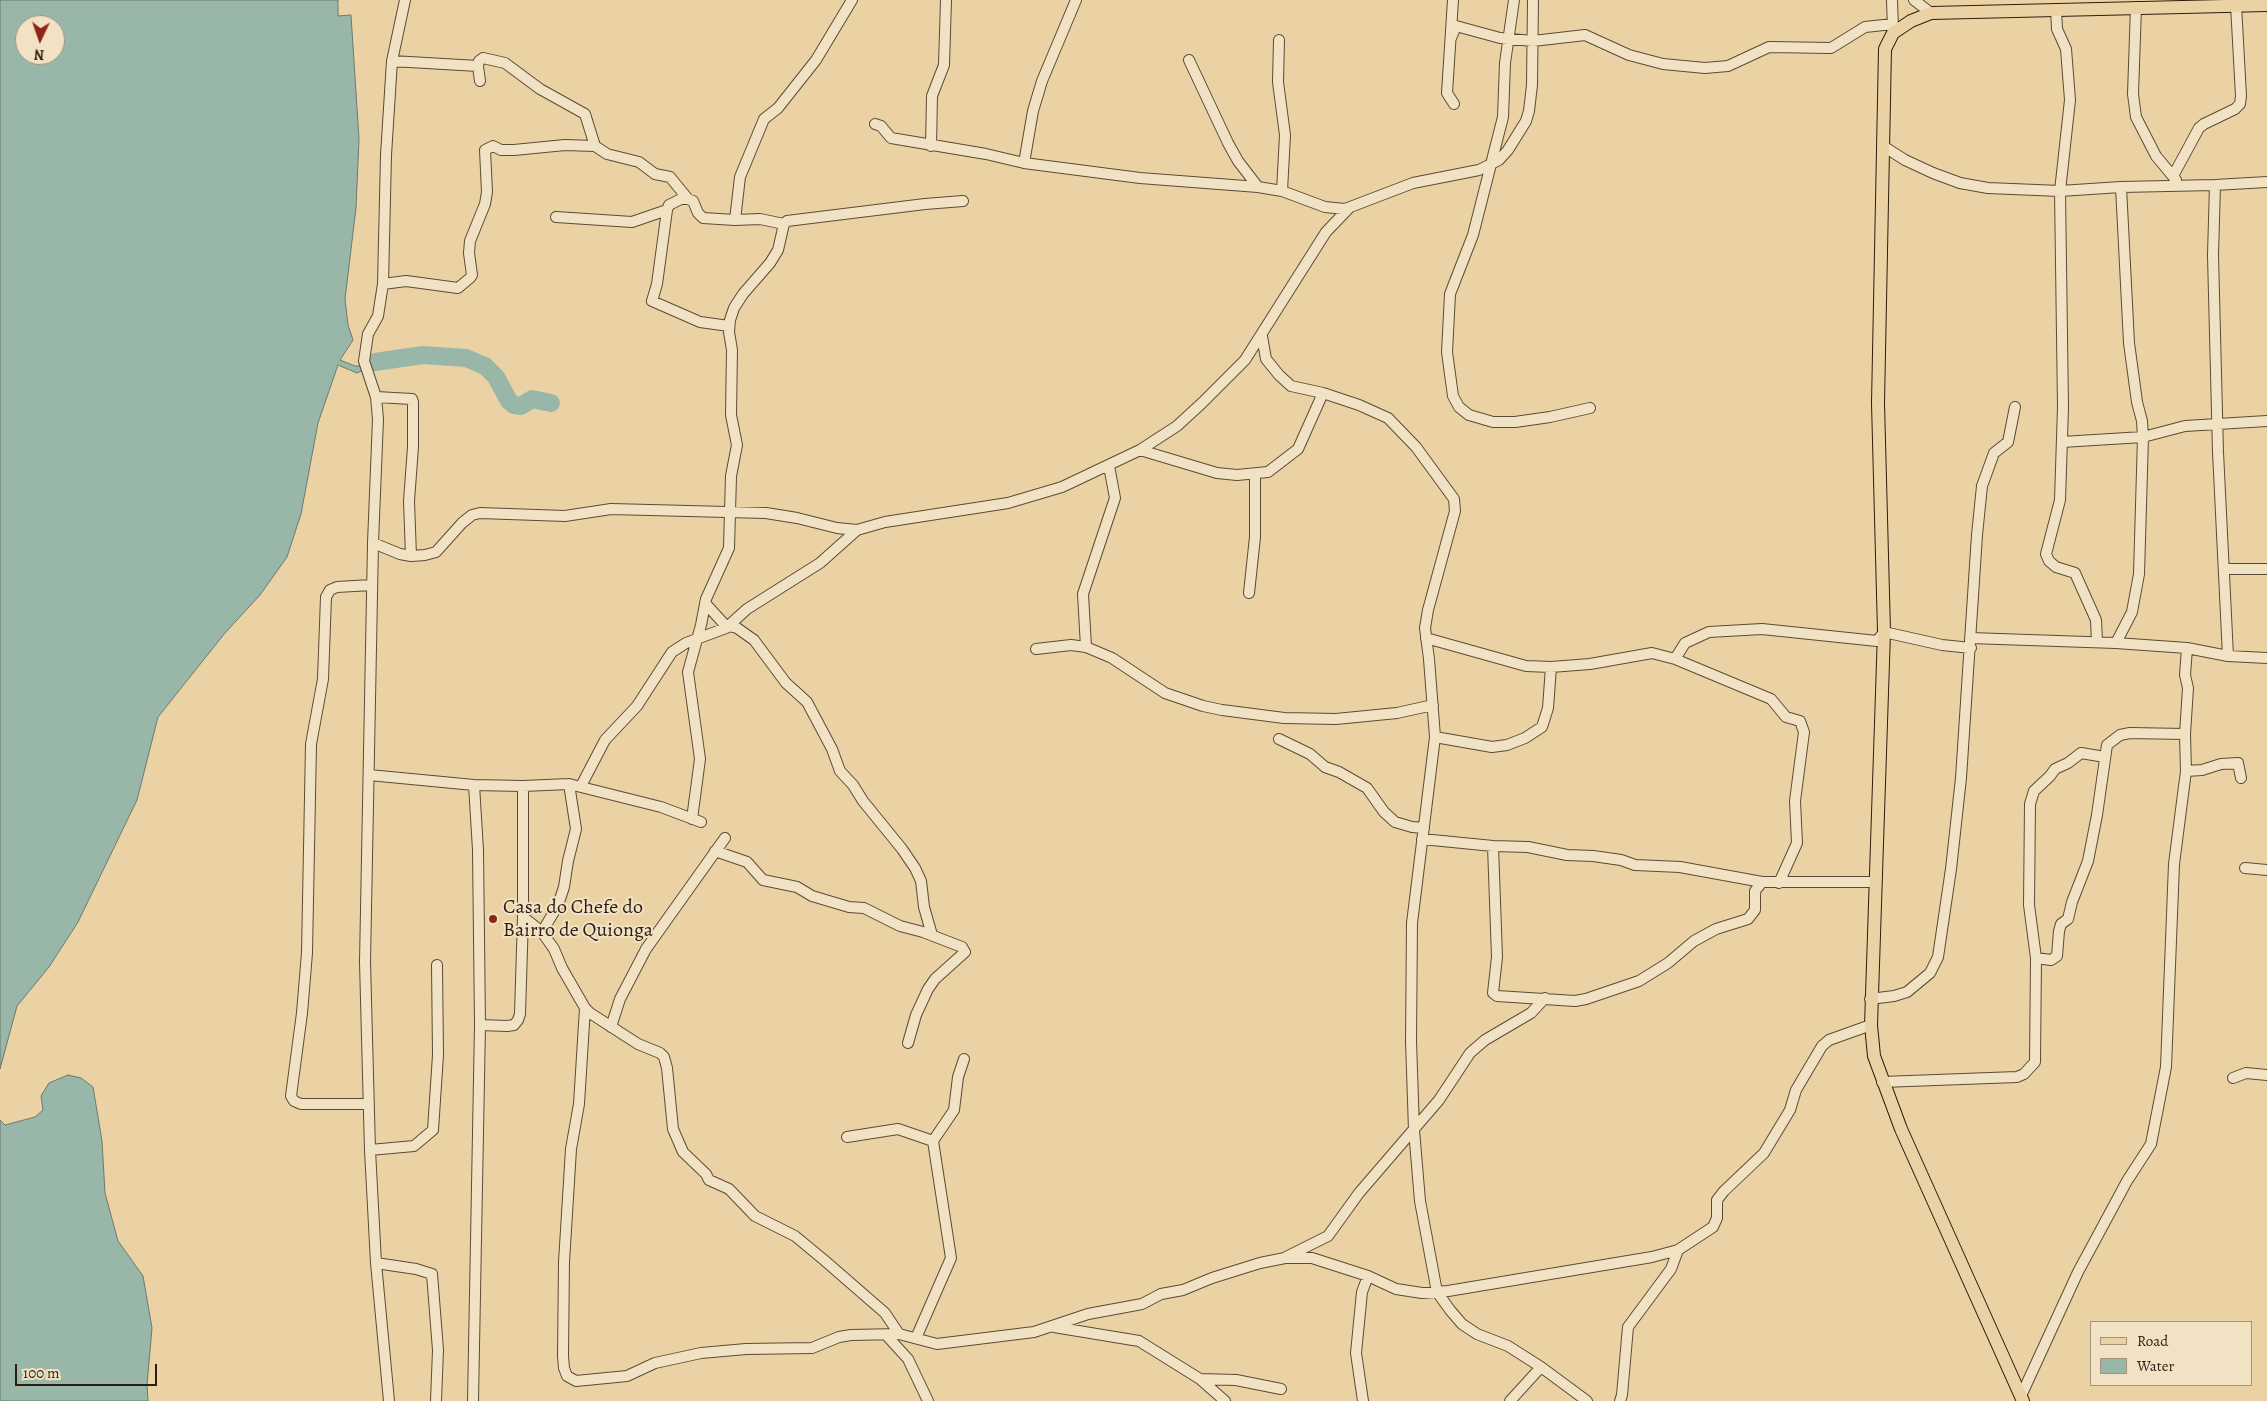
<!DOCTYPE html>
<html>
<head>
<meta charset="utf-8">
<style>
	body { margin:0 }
	#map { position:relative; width:2267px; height:1401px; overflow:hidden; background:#ebd2a4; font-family:Alegreya,serif }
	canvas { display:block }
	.legend { position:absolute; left:2090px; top:1321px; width:162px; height:65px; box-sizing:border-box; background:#f2e2c4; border:1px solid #a3937d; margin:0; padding:6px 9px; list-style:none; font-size:15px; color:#2c1c12 }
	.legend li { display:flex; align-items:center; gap:10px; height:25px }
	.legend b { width:25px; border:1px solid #a3937d }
	.north { position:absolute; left:15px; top:15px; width:50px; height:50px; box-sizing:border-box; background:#f2e2c4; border:1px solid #a3937d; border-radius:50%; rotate:183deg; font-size:14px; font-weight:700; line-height:20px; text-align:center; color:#2c1c12 }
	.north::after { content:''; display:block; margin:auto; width:18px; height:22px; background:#8f2418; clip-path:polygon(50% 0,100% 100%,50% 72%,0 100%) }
	.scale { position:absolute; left:15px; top:1364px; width:142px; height:22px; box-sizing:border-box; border:2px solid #2c1c12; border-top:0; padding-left:6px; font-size:15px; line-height:18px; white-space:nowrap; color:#2c1c12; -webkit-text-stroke:4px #f2e2c4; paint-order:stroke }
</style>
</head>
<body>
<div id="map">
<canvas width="2267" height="1401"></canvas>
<ul class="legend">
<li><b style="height:6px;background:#ebd2a4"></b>Road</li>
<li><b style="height:14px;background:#98b7a9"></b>Water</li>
</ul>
<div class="north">N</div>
<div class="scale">100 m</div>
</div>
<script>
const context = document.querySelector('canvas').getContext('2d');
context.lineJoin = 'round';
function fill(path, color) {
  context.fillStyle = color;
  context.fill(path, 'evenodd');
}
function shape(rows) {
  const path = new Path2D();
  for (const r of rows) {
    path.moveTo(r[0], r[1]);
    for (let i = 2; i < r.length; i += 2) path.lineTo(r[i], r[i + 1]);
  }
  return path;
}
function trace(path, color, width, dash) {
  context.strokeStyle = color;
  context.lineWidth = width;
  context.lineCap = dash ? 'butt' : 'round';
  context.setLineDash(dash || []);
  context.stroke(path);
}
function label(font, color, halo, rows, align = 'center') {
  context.font = font + ' Alegreya,serif';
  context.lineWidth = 4;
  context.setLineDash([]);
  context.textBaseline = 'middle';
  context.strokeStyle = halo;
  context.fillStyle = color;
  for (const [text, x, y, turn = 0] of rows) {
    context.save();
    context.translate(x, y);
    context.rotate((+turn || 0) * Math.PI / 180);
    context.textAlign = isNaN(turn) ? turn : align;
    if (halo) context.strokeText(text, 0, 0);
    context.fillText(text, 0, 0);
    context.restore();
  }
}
const water = shape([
	[0,0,338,0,338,16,351,15,359,139,356,208,345,299,348,325,353,340,340,360,355,366,363,366,376,357,397,360,378,364,357,373,338,365,318,423,301,514,287,557,260,595,225,633,158,717,137,800,78,922,49,967,17,1006,0,1069,0,0],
	[25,25,55,25,55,55,25,55,25,25],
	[68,1075,81,1078,93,1087,102,1141,105,1193,118,1241,143,1276,152,1328,147,1385,148,1401,0,1401,0,1120,5,1125,35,1117,43,1110,41,1096,49,1083,68,1075]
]);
const river = shape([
	[375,362,423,355,466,358,485,366,496,377,509,401,514,405,521,406,532,399,551,403]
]);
const minor = shape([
	[1453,0,1447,93,1454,104],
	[1514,0,1505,63,1503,117,1473,235,1450,294,1447,352,1453,396,1459,407,1469,415,1493,422,1515,422,1550,417,1590,408],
	[1892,0,1893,29],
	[1914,0,1931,13],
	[2136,7,2133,94,2136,117,2156,156,2176,180],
	[2056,9,2057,29,2066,49,2070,100,2060,191,2063,407,2060,500,2046,554,2049,561,2056,567,2075,573,2096,620,2097,642],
	[1451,38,1456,26,1500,38,1533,41,1585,35,1629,55,1663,64,1705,68,1728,66,1769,47,1831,48,1865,27,1893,24],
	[1279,40,1278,82,1285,135,1282,191],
	[1189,60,1228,143,1238,161,1258,187],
	[392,61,478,66,480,81],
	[478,66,479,61,483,58,505,63,540,89,585,114,595,146],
	[875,124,881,126,891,138,986,154,1024,163,1140,178,1258,187,1282,191,1325,207,1345,209,1413,183,1479,170,1499,160,1508,150,1526,121,1529,111,1532,85,1533,0],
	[931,146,932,96,944,65,946,0],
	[1883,146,1905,160,1933,173,1960,183,1988,188,2060,191,2121,187,2215,185,2267,182],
	[1024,163,1033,111,1042,81,1076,0],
	[2173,176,2199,128,2204,124,2235,109,2240,104,2241,96,2236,5],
	[2215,185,2213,255,2218,452,2228,656],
	[556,217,632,222,667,210],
	[735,220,740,177,764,119,778,108,816,60,852,0],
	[383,284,406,281,458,288,470,278,472,275,469,253,470,241,485,204,487,192,485,150,493,146,501,150,514,150,565,145,595,146,607,154,639,162,655,174,670,177,688,199],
	[729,326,700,322,652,301,657,284,667,210,669,205,681,199,688,199,693,201,698,213,703,218,735,220,760,219,784,224],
	[1262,336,1266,359,1279,375,1291,386,1323,393,1359,405,1388,418,1416,447,1454,499,1455,511,1428,610,1425,628,1429,659,1435,737,1412,923,1411,1041,1414,1130,1420,1201,1437,1292,1450,1310,1462,1324,1477,1334,1508,1346,1541,1367,1587,1401],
	[376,397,412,399,413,402,413,447,409,501,411,556],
	[2062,442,2143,437,2185,426,2267,421],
	[1140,450,1217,473,1237,475,1268,472,1298,449,1323,393],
	[373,543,400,554,411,556,425,555,436,552,462,523,472,515,480,513,565,516,611,509,766,513,797,518,837,528,857,530,885,522,1008,503,1062,487,1140,450,1177,426,1202,403,1245,360,1326,232,1350,207],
	[2225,569,2267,569],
	[1249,593,1255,537,1255,474],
	[705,603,725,625,737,628,754,640,786,683,807,702,832,749,840,771,853,785,863,801,902,849,915,868,921,881,924,907,932,935],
	[1426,638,1526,666,1551,667,1590,664,1652,653,1675,659,1771,699,1786,717,1800,721,1804,732,1795,801,1797,843,1779,883],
	[1970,638,2116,643,2187,648,2228,656,2267,658],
	[2116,643,2132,612,2139,574,2143,437,2142,421,2137,402,2129,343,2121,187],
	[1086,647,1083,594,1115,498,1109,466],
	[1036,649,1071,645,1086,647,1112,658,1165,693,1203,706,1222,710,1284,718,1336,719,1397,713,1433,705],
	[1675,659,1685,643,1709,632,1762,629,1877,641,1884,632,1942,645,1971,648],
	[1435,737,1492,747,1507,745,1525,738,1542,727,1548,708,1551,667],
	[1279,739,1310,754,1325,767,1339,772,1367,788,1384,812,1395,822,1412,827,1424,828],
	[2186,771,2202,770,2221,764,2238,763,2241,778],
	[369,775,474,785,523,786,569,784,661,807,701,822],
	[581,786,605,740,637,706,672,652,686,643,726,628,747,609,820,563,857,530],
	[692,819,700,759,688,672,701,625,706,599,729,548,731,476,737,445,731,415,732,350,729,332,730,320,734,308,743,294,770,263,778,250,784,224,787,221,925,204,963,201],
	[1422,839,1493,846,1528,847,1567,855,1593,856,1621,860,1635,865,1680,867,1762,882,1876,882],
	[1493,846,1497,957,1493,993,1497,996,1575,1001,1586,999,1639,981,1668,963,1694,941,1716,929,1748,919,1755,910,1755,891,1762,882],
	[715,851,747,862,763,880,797,887,812,896,849,907,864,908,900,926,923,932,962,947,965,952,935,979,928,989,916,1015,908,1043],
	[2245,868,2267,870],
	[523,917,542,932,554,949,562,968,585,1008,590,1013,638,1044,660,1053,664,1057,667,1068,673,1129,683,1152,706,1174,709,1180,729,1189,755,1216,795,1236,824,1260,885,1313,899,1334],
	[542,932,558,905,564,887,568,861,576,829,569,784],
	[2036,958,2051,960,2057,956,2059,931,2061,924,2068,919,2072,902,2088,861,2097,815,2107,745,2120,735,2130,733,2185,734],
	[1870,999,1894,996,1907,992,1930,973,1938,957,1951,869,1961,778,1977,535,1982,486,1994,453,2008,442,2015,407],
	[585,1008,579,1104,571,1149,564,1262,563,1356,564,1368,567,1376,576,1381,627,1376,655,1363,701,1353,746,1349,812,1348,839,1337,851,1335,899,1334,937,1344,1034,1332,1088,1314,1142,1304,1161,1294,1183,1290,1212,1278,1260,1263,1285,1258,1312,1258,1368,1276,1396,1289,1422,1293,1448,1291,1652,1257,1678,1250],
	[480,1025,507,1026,514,1025,518,1020,520,1014,523,917,523,786],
	[611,1027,620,999,646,949,725,838],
	[2233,1078,2246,1073,2267,1075],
	[1882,1082,2017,1077,2024,1074,2035,1062,2036,958,2029,905,2030,804,2034,791,2050,776,2055,769,2068,763,2081,753,2105,757],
	[369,1104,301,1104,294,1101,291,1096,302,1013,307,953,311,744,323,679,326,597,330,590,337,587,372,585],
	[847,1137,898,1129,933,1141,951,1258,916,1338],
	[933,1141,954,1110,958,1077,964,1059],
	[370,1150,414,1146,433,1130,438,1055,437,965],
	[1286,1257,1328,1236,1359,1193,1439,1100,1470,1053,1485,1040,1531,1013,1545,998],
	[376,1263,416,1269,432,1274,438,1350,436,1401],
	[1054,1327,1139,1341,1200,1379,1225,1401],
	[887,1336,908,1359,928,1401],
	[1200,1379,1236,1380,1281,1389],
	[2021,1396,2078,1272,2127,1181,2151,1144,2166,1067,2174,864,2186,771,2185,734,2188,688,2185,675,2187,648],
	[389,1401,376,1263,370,1150,365,962,373,543,378,419,376,397,364,361,368,334,378,316,383,284,386,155,392,61,405,0],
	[473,1401,480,1025,478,850,474,785],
	[1363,1401,1356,1353,1362,1292,1368,1276],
	[1510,1401,1541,1367],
	[1620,1401,1622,1395,1628,1327,1671,1269,1678,1250,1713,1227,1717,1218,1717,1200,1724,1191,1764,1153,1790,1110,1796,1090,1822,1046,1829,1040,1871,1025]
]);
const major = shape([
	[2023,1401,1901,1129,1874,1056,1871,1025,1884,632,1878,403,1885,49,1893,33,1911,21,1931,13,2267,5]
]);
const markers = [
	[493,919,5,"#8f2418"]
];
const poiNames = [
	["Casa do Chefe do",503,908],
	["Bairro de Quionga",503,931]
];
fill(water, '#98b7a9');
trace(water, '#6d796d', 1);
trace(river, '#98b7a9', 18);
trace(minor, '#5c4a36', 12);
trace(major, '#2c1c12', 14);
trace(minor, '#f2e2c4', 10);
trace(major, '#ebd2a4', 12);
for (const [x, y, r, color] of markers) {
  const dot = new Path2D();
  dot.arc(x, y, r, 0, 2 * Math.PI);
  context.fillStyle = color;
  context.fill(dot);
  trace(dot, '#f2e2c4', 2);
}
label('20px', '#2c1c12', '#f2e2c4', poiNames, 'left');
</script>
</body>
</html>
